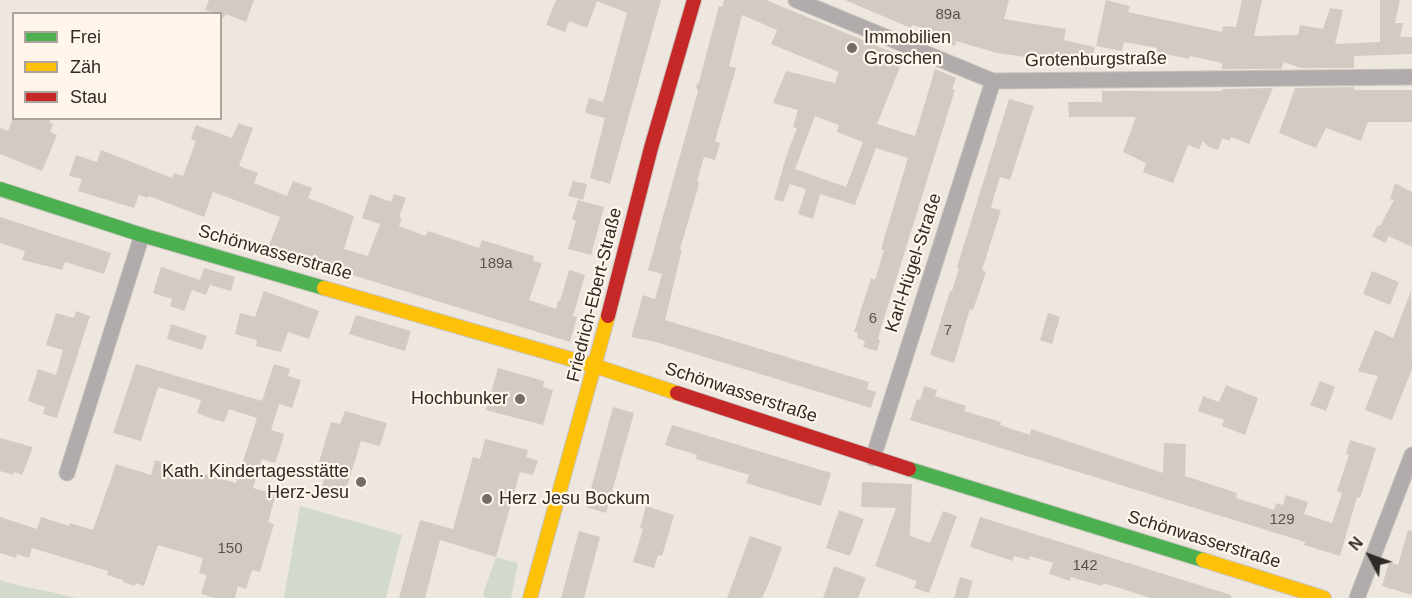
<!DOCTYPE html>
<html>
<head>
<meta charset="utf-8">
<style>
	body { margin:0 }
	#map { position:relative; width:1412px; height:598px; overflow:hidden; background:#ede7e0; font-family:Helvetica,sans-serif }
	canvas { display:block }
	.legend { position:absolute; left:12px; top:12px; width:210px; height:108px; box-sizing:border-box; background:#fff5ea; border:2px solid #aca49c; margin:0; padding:8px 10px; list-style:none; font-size:18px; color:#302b26 }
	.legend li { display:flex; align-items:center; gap:12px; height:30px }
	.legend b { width:30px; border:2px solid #aca49c }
	.north { position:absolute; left:1340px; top:526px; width:60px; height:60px; -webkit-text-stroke:4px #fff5ea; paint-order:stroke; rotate:311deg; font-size:16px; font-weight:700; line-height:24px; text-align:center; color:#302b26 }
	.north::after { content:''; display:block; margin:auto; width:21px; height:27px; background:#302b26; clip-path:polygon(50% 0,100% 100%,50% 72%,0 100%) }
</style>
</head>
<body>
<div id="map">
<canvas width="1412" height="598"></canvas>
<ul class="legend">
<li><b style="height:8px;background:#4caf50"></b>Frei</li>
<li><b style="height:8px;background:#ffc107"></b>Zäh</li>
<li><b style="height:8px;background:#c62828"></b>Stau</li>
</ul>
<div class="north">N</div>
</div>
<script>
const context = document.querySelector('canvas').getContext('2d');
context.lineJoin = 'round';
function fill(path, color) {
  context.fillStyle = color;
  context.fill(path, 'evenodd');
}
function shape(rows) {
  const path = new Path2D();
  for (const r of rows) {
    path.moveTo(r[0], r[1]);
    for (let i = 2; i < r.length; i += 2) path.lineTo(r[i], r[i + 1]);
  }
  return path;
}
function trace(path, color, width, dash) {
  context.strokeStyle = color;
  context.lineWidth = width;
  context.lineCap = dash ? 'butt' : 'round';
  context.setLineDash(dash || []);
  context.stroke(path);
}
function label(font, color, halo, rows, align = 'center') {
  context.font = font + ' Helvetica,sans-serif';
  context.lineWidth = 4.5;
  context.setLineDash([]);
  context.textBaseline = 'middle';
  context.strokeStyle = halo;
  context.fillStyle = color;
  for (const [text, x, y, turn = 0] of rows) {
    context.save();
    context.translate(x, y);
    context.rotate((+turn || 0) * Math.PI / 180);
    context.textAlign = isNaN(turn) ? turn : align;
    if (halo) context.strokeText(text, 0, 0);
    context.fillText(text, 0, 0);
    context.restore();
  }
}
const green = shape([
	[300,506,402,535,386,598,284,598],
	[496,557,518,563,511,598,485,598,483,594],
	[0,580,13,584,77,598,0,598]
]);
const building = shape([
	[209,0,254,0,246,22,226,14,224,18,220,16,220,14,205,10],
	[556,0,661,0,610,184,590,178,605,118,585,113,589,98,603,102,627,13,597,1,587,28,569,21,565,32,546,25],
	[724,0,766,0,904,57,877,124,915,136,935,69,956,78,952,89,955,90,881,328,878,339,880,340,877,351,863,347,865,341,857,338,858,333,854,332,871,278,875,280,884,250,881,249,908,158,876,148,855,205,820,194,813,219,798,214,806,189,790,184,783,202,774,199,786,157,797,128,793,127,798,110,773,103,786,71,835,83,839,72,771,44,777,30,742,15,729,66,736,68,715,141,720,143,715,160,704,157,697,181,699,181,698,188,680,249,682,250,665,320,869,382,867,389,876,392,871,408,656,342,631,337,643,295,655,299,662,274,648,270,698,91,696,86,699,82,719,6,722,7],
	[815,116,839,125,837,132,863,142,846,187,795,169],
	[845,0,1009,0,1004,19,1066,29,1064,40,1095,47,1092,59,1089,58,1087,69,1060,62,997,53,956,41,955,46,934,39,936,32,912,25,911,28],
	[1106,0,1130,6,1128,12,1222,32,1223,26,1236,27,1242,0,1262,0,1254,36,1298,35,1300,25,1323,29,1330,8,1343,10,1335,44,1380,42,1380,0,1400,0,1395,23,1403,23,1400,37,1412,37,1412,54,1354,56,1354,68,1301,68,1284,62,1281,69,1222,69,1222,63,1190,56,1189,59,1156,52,1157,48,1124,42,1122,51,1096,46],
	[1354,87,1354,90,1412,90,1412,122,1368,122,1361,141,1326,128,1316,148,1279,133,1295,88],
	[1273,88,1249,144,1231,137,1230,140,1222,139,1218,150,1209,147,1203,141,1199,149,1188,145,1173,183,1143,172,1146,163,1123,152,1136,117,1069,117,1068,102,1102,102,1102,91,1223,91,1222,89],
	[1009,99,1034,106,1010,180,1000,177,993,200,991,208,1001,210,982,270,986,272,973,310,970,309,954,363,930,355,950,291,952,291,959,268,957,267],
	[13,118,51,118,49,123,53,124,50,132,57,135,42,171,0,154,0,128,8,131],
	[238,123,253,128,239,166,258,173,254,183,287,196,293,181,312,188,308,198,354,216,344,249,368,256,380,224,362,218,370,194,391,202,394,194,406,198,399,217,402,218,399,226,426,236,428,231,479,248,482,240,534,256,533,261,542,263,529,300,556,309,558,301,560,301,569,270,585,275,573,316,577,317,570,342,271,250,268,248,280,217,213,192,204,217,149,196,148,198,139,195,134,208,78,191,82,179,69,176,76,155,97,162,101,150,172,178,174,173,183,176,196,141,191,139,196,125,232,138],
	[573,181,587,184,583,200,568,196],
	[1395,183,1412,192,1412,247,1389,236,1385,243,1372,236,1378,225,1380,226,1394,200,1390,199],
	[578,200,604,207,591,255,568,249,576,221,572,219],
	[0,217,111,253,104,274,65,262,62,270,22,260,25,251,0,243],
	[161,267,200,280,204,268,235,277,231,291,210,285,206,295,192,290,184,311,170,306,172,299,153,293],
	[1372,271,1399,282,1390,305,1363,294],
	[264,291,319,311,309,339,288,332,281,352,256,346,257,340,235,334,240,313,255,317],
	[1411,291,1412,369,1392,420,1365,410,1378,376,1358,371,1375,330,1393,338],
	[76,311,90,316,57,418,43,414,45,407,28,401,38,369,56,375,63,350,46,345,56,313,74,318],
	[1048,313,1060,317,1052,344,1040,340],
	[356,315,411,331,405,351,349,334],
	[171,324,207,336,202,350,167,339],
	[136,364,262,401,274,364,290,369,288,376,301,380,292,408,279,404,271,430,284,434,280,449,275,463,262,459,253,488,276,494,268,522,274,524,260,572,252,570,246,589,238,586,235,598,214,598,201,594,207,575,199,573,203,558,158,545,144,586,136,583,135,586,123,582,123,580,107,575,108,571,32,548,29,558,17,554,16,558,0,553,0,517,37,529,41,517,69,526,70,523,93,530,116,464,151,475,155,460,236,483,257,418,229,409,224,422,210,418,197,413,201,400,158,387,141,441,113,433],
	[498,368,544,381,543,387,553,390,543,425,486,410],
	[1320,381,1335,387,1326,411,1310,405],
	[1226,385,1258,398,1245,435,1222,426,1224,420,1198,411,1203,396,1219,402],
	[924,386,937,390,935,396,966,406,964,411,1001,422,1000,425,1030,435,1031,429,1163,473,1164,443,1186,444,1185,476,1237,493,1236,498,1274,510,1276,503,1283,505,1286,495,1308,502,1304,514,1332,523,1342,493,1337,491,1349,455,1346,454,1350,440,1376,448,1360,498,1357,497,1340,556,1304,545,1305,542,910,420,917,399,920,400],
	[613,407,634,413,606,513,586,507],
	[345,411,387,423,380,446,361,441,345,493,322,486,328,465,319,462,331,422,340,424],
	[672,425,831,473,821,506,746,483,749,475,696,459,697,455,665,445],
	[0,438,33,447,22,475,14,472,13,475,0,471],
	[485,439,528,450,526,457,538,461,533,475,520,472,496,557,440,540,425,598,399,598,420,520,453,529,473,457,480,459],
	[862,482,912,484,910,536,930,543,943,511,957,516,929,593,914,588,917,581,875,566,896,508,861,507],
	[646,506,674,515,662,556,658,555,654,568,633,562,643,529,640,528],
	[839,510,864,519,850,556,826,548],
	[980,517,1231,595,1231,598,1151,598,1103,583,1102,586,1071,577,1070,581,1049,574,1053,563,1030,556,1029,560,1014,556,1013,561,970,547],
	[1408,530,1412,531,1412,595,1382,586,1389,562,1398,565],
	[579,531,600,537,584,598,561,598],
	[750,536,782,547,770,580,762,598,727,598],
	[834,566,866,578,858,598,823,598],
	[960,577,973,581,968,598,954,598]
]);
const street = shape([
	[796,0,993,81,1412,77],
	[873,458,993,81],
	[67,473,142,235],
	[1357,598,1412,455]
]);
const fast = shape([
	[0,189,142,235,324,288],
	[909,469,1203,560]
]);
const slow = shape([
	[324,288,595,366,677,393],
	[1203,560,1324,598],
	[530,598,608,316]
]);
const jam = shape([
	[608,316,651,148,694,0],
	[677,393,909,469]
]);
const markers = [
	[852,48,6,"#726d67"],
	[520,399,6,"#726d67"],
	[361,482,6,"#726d67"],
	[487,499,6,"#726d67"]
];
const numberNames = [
	["89a",948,15],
	["189a",496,264],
	["6",873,319],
	["7",948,331],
	["129",1282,520],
	["150",230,549],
	["142",1085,566]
];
const poiNames = [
	["Immobilien",864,38],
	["Groschen",864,59],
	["Hochbunker",508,399,"right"],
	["Kath. Kindertagesstätte",349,472,"right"],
	["Herz-Jesu",349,493,"right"],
	["Herz Jesu Bockum",499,499]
];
const streetNames = [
	["Grotenburgstraße",1096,60,-1],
	["Schönwasserstraße",275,253,16],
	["Karl-Hügel-Straße",914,263,-72],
	["Friedrich-Ebert-Straße",595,295,-76],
	["Schönwasserstraße",741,393,18],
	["Schönwasserstraße",1204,540,17]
];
fill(green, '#d2d9cd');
fill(building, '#d2cbc3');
trace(street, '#cac5bf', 17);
trace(fast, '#cac5bf', 16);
trace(slow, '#cac5bf', 16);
trace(jam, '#cac5bf', 16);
trace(street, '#b1acab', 15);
trace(fast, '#4caf50', 14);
trace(slow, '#ffc107', 14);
trace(jam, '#c62828', 14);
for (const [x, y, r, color] of markers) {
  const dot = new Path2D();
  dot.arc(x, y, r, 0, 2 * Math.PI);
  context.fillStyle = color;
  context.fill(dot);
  trace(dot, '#fff5ea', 2);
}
label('15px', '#58534d', null, numberNames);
label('18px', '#302b26', '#fff5ea', poiNames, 'left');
label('18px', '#302b26', '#fff5ea', streetNames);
</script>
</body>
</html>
